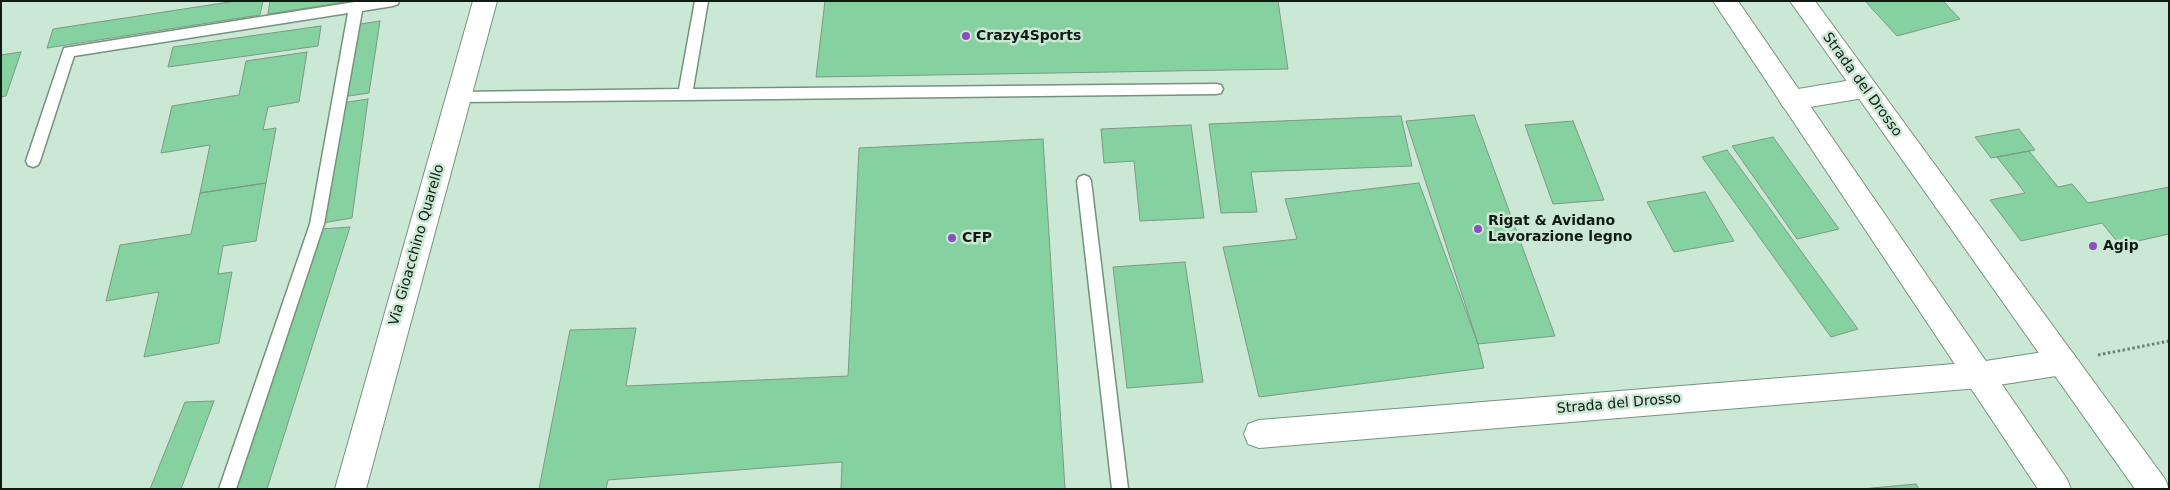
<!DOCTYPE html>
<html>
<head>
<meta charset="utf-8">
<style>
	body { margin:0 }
	#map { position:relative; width:2170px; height:490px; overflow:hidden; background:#cae8d3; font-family:"DejaVu Sans",sans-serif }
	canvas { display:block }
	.frame { position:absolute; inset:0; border:2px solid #101b13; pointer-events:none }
</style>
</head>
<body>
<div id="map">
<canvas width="2170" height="490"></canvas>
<div class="frame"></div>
</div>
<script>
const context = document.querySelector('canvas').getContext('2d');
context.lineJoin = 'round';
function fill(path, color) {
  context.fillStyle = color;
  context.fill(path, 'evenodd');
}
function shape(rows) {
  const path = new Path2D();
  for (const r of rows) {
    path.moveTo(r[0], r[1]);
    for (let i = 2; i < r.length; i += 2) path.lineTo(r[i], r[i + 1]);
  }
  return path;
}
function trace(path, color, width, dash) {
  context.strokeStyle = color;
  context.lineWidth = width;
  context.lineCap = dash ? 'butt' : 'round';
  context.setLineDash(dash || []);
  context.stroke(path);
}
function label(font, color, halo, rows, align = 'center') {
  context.font = font + ' "DejaVu Sans",sans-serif';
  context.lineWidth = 5;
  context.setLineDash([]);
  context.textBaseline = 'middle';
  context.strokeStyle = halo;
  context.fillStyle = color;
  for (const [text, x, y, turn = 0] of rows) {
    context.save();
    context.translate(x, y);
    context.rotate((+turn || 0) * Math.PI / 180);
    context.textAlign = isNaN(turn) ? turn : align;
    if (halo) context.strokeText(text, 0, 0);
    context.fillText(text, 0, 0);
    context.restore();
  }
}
const building = shape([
	[236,1,263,1,260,15,47,48,53,29,236,1],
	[270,1,352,1,268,14,270,1],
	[825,1,1278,1,1288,69,816,77,825,1],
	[1865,1,1943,1,1960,19,1897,36,1865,1],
	[380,21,369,93,342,97,354,25,380,21],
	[321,26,318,46,168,67,173,47,321,26],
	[21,52,6,96,1,97,1,55,21,52],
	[307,52,299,102,268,107,263,130,276,128,266,183,200,193,210,145,161,153,172,106,239,95,246,61,307,52],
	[368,99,352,218,322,223,341,103,368,99],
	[1474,115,1555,336,1478,344,1406,121,1474,115],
	[1401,116,1412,166,1251,172,1257,212,1221,213,1209,124,1401,116],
	[1573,121,1604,200,1553,204,1525,125,1573,121],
	[1191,125,1204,218,1140,221,1134,161,1104,163,1101,129,1191,125],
	[2019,129,2035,150,1991,158,1975,137,2019,129],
	[1773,137,1839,229,1797,239,1732,146,1773,137],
	[1043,139,1065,489,841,489,842,462,608,480,606,489,539,489,570,330,636,328,626,386,848,376,859,148,1043,139],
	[1727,150,1858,329,1831,337,1702,157,1727,150],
	[2029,151,2058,187,2072,184,2088,203,2169,187,2169,234,2120,245,2102,223,2021,241,1990,200,2025,193,1997,157,2029,151],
	[266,183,256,241,223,246,218,274,232,272,219,343,144,357,159,292,106,301,120,245,191,234,200,193,266,183],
	[1419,183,1478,344,1484,368,1259,397,1223,247,1297,239,1285,199,1419,183],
	[1705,192,1734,241,1674,252,1647,202,1705,192],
	[350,227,267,489,235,489,321,229,350,227],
	[1185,262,1203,382,1127,388,1113,267,1185,262],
	[214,401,181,489,150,489,185,402,214,401],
	[1916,484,1919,489,1861,489,1916,484]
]);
const path = shape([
	[2098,355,2169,341]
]);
const service = shape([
	[361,1,399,1,398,4,393,6,362,11,324,224,236,489,219,489,310,224,348,13,74,56,40,161,38,165,33,167,28,165,26,161,64,48,361,1],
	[695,1,708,1,693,89,1216,84,1221,85,1223,89,1221,93,1216,94,685,100,459,102,454,101,452,97,454,93,459,92,679,89,695,1],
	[1084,175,1089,177,1091,181,1128,489,1112,489,1077,181,1079,177,1084,175]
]);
const minor = shape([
	[473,1,497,1,366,489,335,489,473,1],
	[1864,78,1873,81,1877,88,1873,95,1864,98,1792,110,1783,107,1779,100,1783,93,1792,90,1864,78],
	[2063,349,2073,353,2078,362,2073,371,2063,375,1979,388,1259,448,1248,444,1244,434,1248,424,1259,420,1979,362,2063,349]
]);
const tertiary = shape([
	[1713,1,1738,1,2067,479,2071,489,2038,489,1713,1],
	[1790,1,1815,1,2165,479,2169,489,2135,489,1790,1]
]);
const markers = [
	[966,36,5,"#8a4dc4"],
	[1478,229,5,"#8a4dc4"],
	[952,238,5,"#8a4dc4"],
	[2093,246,5,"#8a4dc4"]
];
const poiNames = [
	["Crazy4Sports",976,36],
	["Rigat & Avidano",1488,221],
	["Lavorazione legno",1488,237],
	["CFP",962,238],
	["Agip",2103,246]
];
const streetNames = [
	["Strada del Drosso",1862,85,54],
	["Via Gioacchino Quarello",417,245,-74],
	["Strada del Drosso",1619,404,-5]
];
fill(building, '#86d1a0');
trace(building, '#7d9986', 1);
trace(service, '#76927e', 3);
trace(minor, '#76927e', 2);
trace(tertiary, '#76927e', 2);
trace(path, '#6d8273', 3, [2.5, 2.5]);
fill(service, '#fff');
fill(minor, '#fff');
fill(tertiary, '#fff');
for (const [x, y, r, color] of markers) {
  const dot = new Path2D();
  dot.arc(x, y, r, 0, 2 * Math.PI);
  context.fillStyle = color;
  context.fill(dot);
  trace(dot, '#cae8d3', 2);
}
label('bold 14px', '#101b13', '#cae8d3', poiNames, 'left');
label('14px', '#101b13', '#cae8d3', streetNames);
</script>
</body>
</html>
